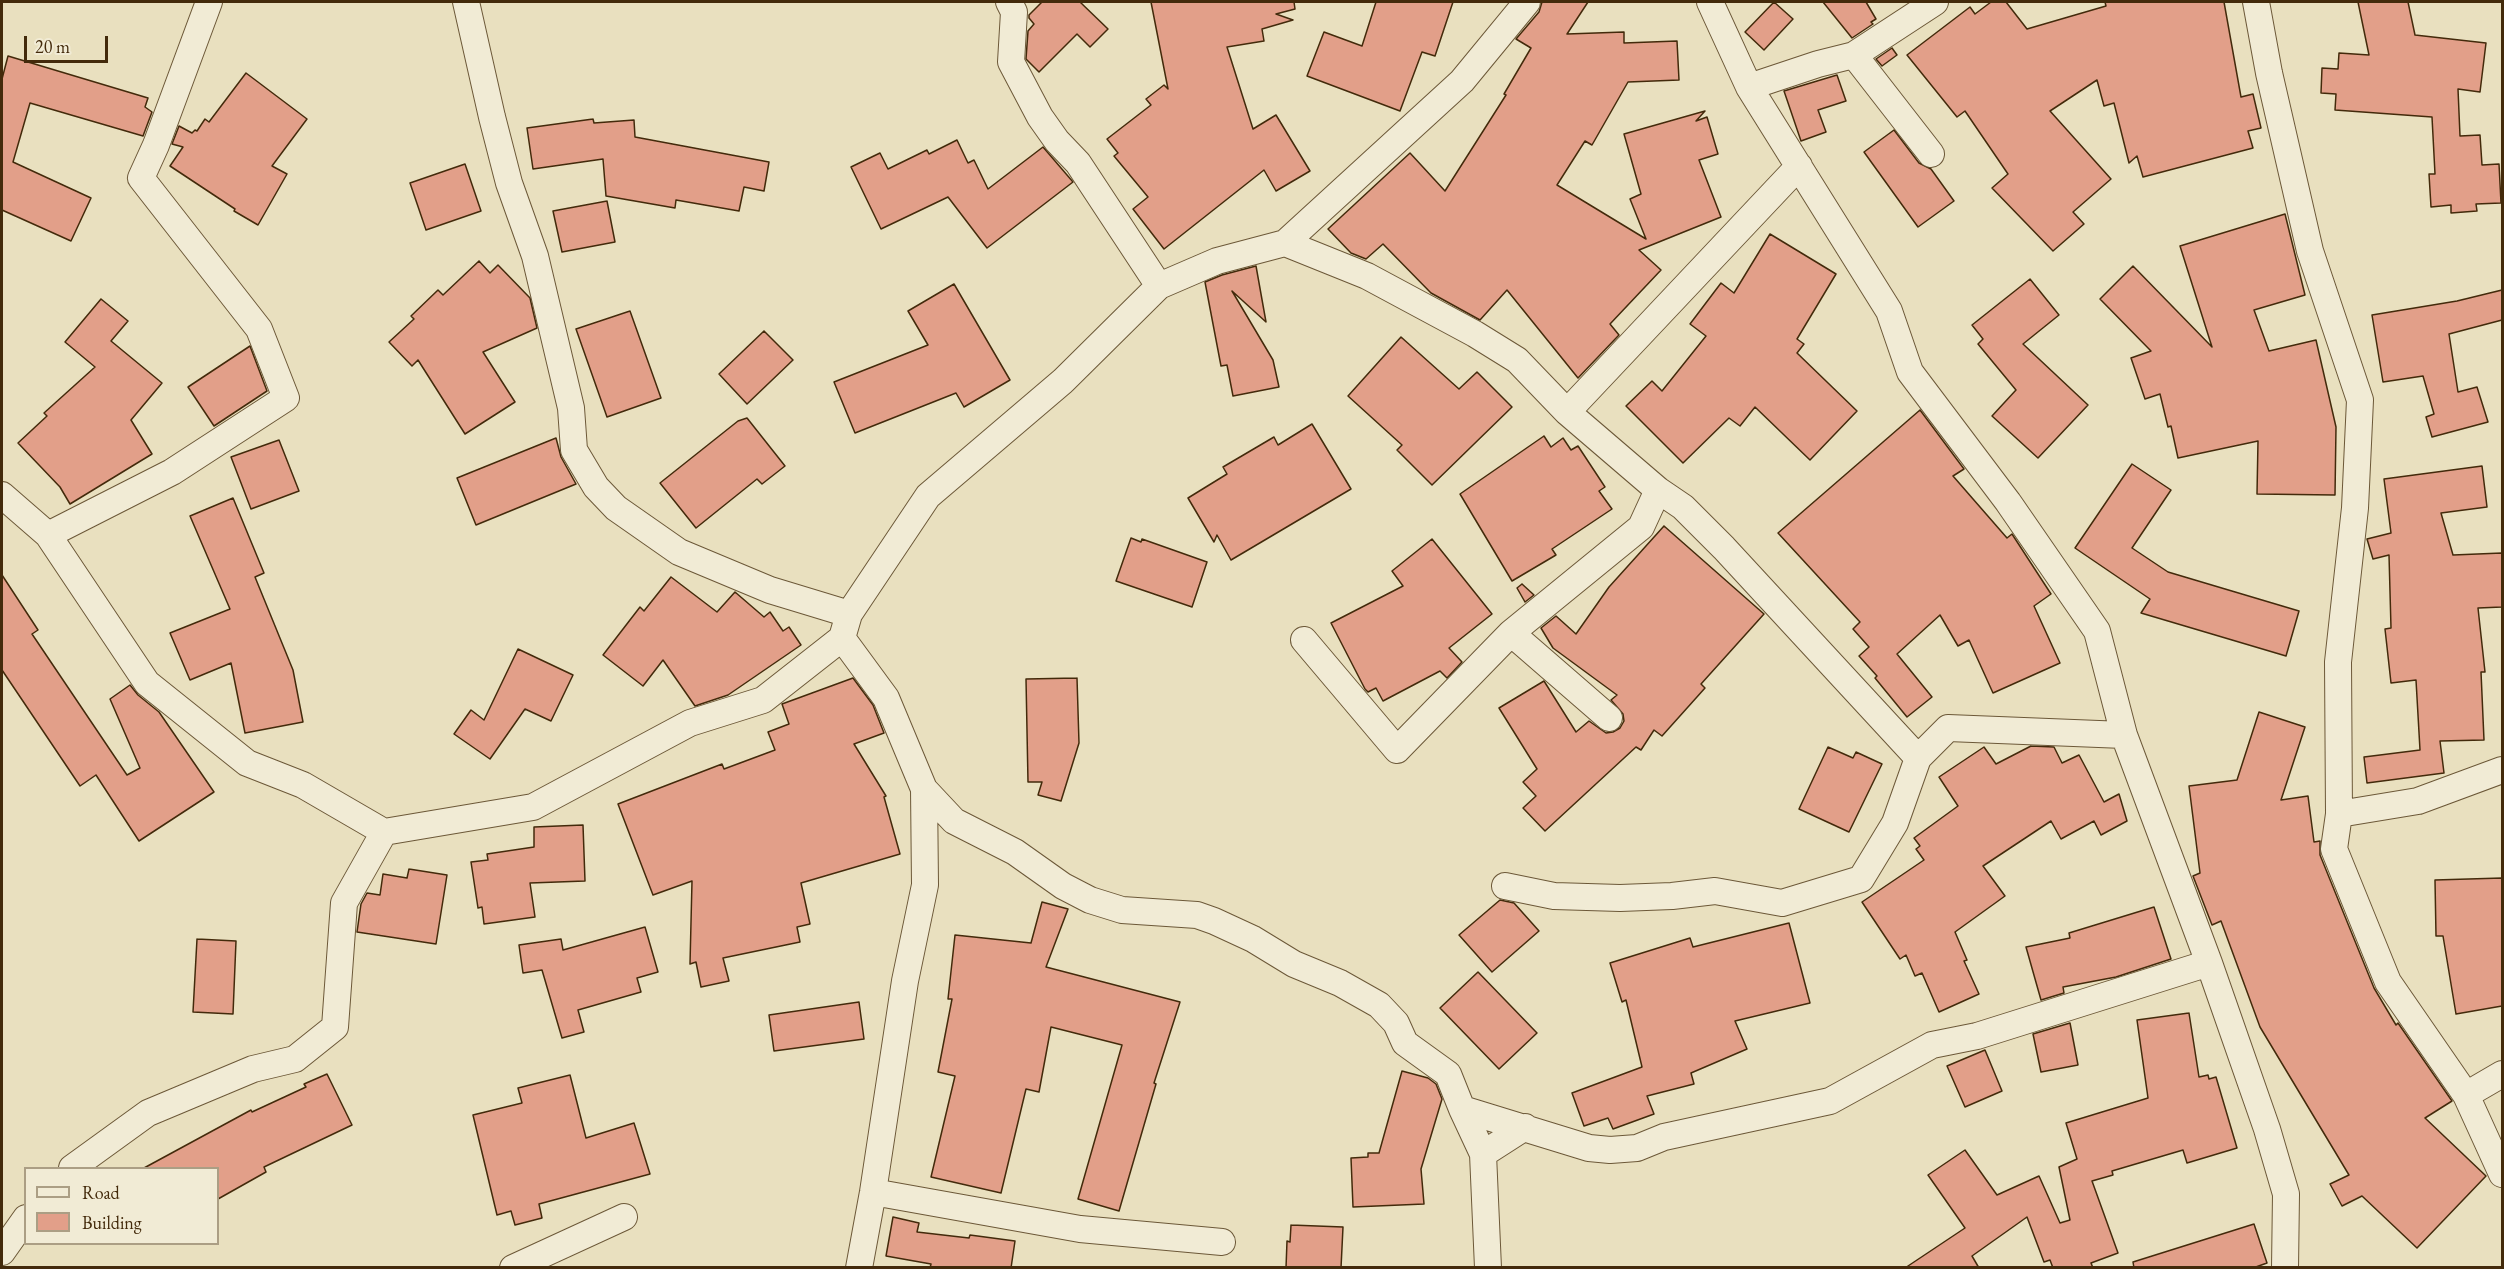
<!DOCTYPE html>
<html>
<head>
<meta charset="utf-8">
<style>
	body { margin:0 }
	#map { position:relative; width:2504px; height:1269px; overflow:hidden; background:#e9e0bf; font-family:"EB Garamond",serif }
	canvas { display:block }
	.frame { position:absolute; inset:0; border:3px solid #432a0b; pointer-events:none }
	.legend { position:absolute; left:24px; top:1167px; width:195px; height:78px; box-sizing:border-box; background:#f1ebd5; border:2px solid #ab9e84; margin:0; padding:8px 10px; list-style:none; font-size:18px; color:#432a0b }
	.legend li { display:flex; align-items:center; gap:12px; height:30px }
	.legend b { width:30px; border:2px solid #ab9e84 }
	.scale { position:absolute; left:24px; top:36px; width:84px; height:27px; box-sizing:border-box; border:3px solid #432a0b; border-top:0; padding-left:8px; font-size:18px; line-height:21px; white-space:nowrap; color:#432a0b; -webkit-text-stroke:4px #f1ebd5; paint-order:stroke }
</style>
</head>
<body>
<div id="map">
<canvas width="2504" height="1269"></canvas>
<div class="frame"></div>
<ul class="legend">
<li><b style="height:8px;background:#f1ebd5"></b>Road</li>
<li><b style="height:16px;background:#e29f89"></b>Building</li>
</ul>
<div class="scale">20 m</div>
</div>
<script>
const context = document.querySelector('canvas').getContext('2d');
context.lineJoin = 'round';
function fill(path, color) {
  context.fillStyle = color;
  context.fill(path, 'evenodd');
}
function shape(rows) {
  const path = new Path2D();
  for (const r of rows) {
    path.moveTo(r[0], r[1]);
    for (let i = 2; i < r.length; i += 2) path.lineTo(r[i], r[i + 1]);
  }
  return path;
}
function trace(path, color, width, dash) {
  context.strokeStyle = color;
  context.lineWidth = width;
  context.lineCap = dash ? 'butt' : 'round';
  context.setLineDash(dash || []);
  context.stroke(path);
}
const building = shape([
	[1042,2,1080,2,1108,29,1090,47,1077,34,1039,72,1026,59,1028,31,1034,24,1029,18,1029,15,1042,2],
	[1151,2,1294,2,1295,9,1276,14,1293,20,1262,29,1264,41,1227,47,1253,129,1276,115,1310,171,1276,191,1264,170,1164,249,1133,209,1148,197,1114,156,1118,153,1107,139,1151,105,1146,99,1164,85,1168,89,1151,2],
	[1376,2,1453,2,1435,56,1422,52,1400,111,1307,76,1324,32,1362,46,1376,2],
	[1542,2,1588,2,1567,34,1624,32,1624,43,1677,41,1679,80,1628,82,1592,145,1585,141,1557,185,1646,239,1630,199,1641,194,1624,134,1705,111,1696,121,1707,117,1718,154,1699,160,1721,217,1639,250,1661,270,1610,324,1619,335,1578,378,1507,290,1480,320,1431,293,1383,244,1366,259,1351,253,1328,229,1410,153,1445,191,1506,95,1504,94,1531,48,1516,39,1539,12,1542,2],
	[1774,2,1793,19,1764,50,1745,32,1774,2],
	[1823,2,1866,2,1876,19,1871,22,1873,24,1852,38,1823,2],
	[1991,2,2006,2,2027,29,2106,6,2105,2,2224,2,2241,97,2253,94,2261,128,2248,131,2253,148,2143,177,2137,156,2129,163,2114,103,2104,106,2097,80,2050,111,2111,179,2073,212,2084,224,2053,251,1992,188,2008,174,1965,111,1957,117,1907,55,1970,7,1975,14,1991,2],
	[2358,2,2408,2,2415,35,2486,43,2480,92,2458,89,2460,136,2480,135,2482,165,2499,164,2501,203,2476,204,2477,211,2451,213,2451,205,2431,207,2429,174,2435,174,2432,117,2335,110,2336,94,2321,93,2322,68,2338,69,2339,53,2369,55,2358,2],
	[1892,48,1897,55,1882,66,1876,59,1892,48],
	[8,56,148,98,145,107,152,112,143,136,30,103,13,162,91,198,71,241,2,210,2,79,8,56],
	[246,73,307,119,272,166,287,174,258,225,234,211,235,209,170,166,183,147,172,144,179,126,192,133,195,130,197,131,205,119,209,122,246,73],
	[1837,75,1846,101,1818,110,1826,132,1801,141,1784,91,1837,75],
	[593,119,594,123,634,120,635,137,769,162,764,191,744,187,739,211,676,200,675,208,606,196,603,159,533,169,527,128,593,119],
	[1894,130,1919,163,1931,169,1954,201,1918,227,1864,152,1894,130],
	[957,140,968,163,974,160,988,189,1043,147,1073,182,987,248,948,197,881,229,851,167,880,153,888,169,927,150,929,154,957,140],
	[465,164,481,211,426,230,410,183,465,164],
	[607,201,615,242,562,252,553,211,607,201],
	[2285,214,2305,295,2254,310,2269,351,2316,340,2336,427,2335,495,2257,494,2258,441,2178,458,2171,426,2168,427,2160,394,2145,399,2131,358,2151,351,2100,299,2133,266,2212,347,2180,246,2285,214],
	[1770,234,1836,274,1797,339,1804,344,1797,353,1857,411,1810,460,1755,407,1740,426,1729,418,1683,463,1626,406,1652,381,1662,391,1706,336,1690,324,1721,283,1734,293,1770,234],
	[479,261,490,273,498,265,530,298,537,328,483,352,515,402,465,434,418,360,412,366,389,342,414,319,411,316,438,290,443,295,479,261],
	[1256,266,1266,322,1232,291,1273,360,1279,387,1233,396,1227,365,1221,366,1205,282,1222,275,1256,266],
	[2030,279,2059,315,2023,344,2088,405,2038,458,1992,416,2016,390,1978,344,1983,339,1972,325,2030,279],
	[954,284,1010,380,964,407,956,393,855,433,834,382,928,345,908,311,954,284],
	[2502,290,2502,320,2449,334,2458,392,2477,387,2488,422,2432,437,2426,417,2434,414,2423,376,2383,382,2372,315,2457,301,2502,290],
	[101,299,128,321,111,341,162,383,131,420,152,454,70,504,60,487,18,443,47,416,44,413,95,367,65,342,101,299],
	[630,311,661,398,607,417,576,329,630,311],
	[764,331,793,360,747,404,719,374,764,331],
	[1401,337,1459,389,1477,372,1512,407,1432,485,1397,450,1402,445,1348,396,1401,337],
	[250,346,267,391,214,426,188,387,250,346],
	[1920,410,1964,469,1953,476,2007,538,2012,534,2051,594,2034,606,2060,663,1993,693,1969,640,1958,646,1940,615,1897,654,1932,697,1907,717,1875,678,1877,676,1859,656,1869,647,1853,629,1860,622,1778,533,1920,410],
	[747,418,785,466,762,484,757,479,696,528,660,483,738,421,747,418],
	[1312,424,1351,489,1231,560,1217,535,1214,542,1188,498,1227,474,1223,467,1274,437,1278,445,1312,424],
	[1544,436,1551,447,1563,438,1571,450,1578,446,1605,487,1599,491,1612,509,1552,549,1556,555,1512,581,1460,494,1544,436],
	[556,438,561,457,576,484,476,525,457,478,556,438],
	[279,440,299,491,251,509,231,457,279,440],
	[2132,464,2171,490,2132,548,2168,572,2299,611,2286,656,2141,613,2150,599,2075,548,2132,464],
	[2482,466,2487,507,2441,513,2453,555,2502,553,2502,607,2478,608,2485,672,2481,672,2484,740,2440,741,2444,773,2367,783,2364,757,2420,750,2416,680,2391,683,2385,629,2391,628,2389,555,2373,559,2367,539,2391,533,2384,479,2482,466],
	[233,498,264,573,255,577,293,670,303,722,245,733,231,663,190,680,170,633,230,609,190,516,233,498],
	[1664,526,1764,614,1701,684,1705,688,1662,736,1654,730,1641,750,1636,747,1545,831,1523,808,1536,796,1523,782,1537,769,1499,708,1544,681,1576,732,1589,721,1606,733,1613,732,1620,728,1624,721,1623,714,1611,700,1617,695,1553,648,1541,628,1556,616,1576,634,1609,587,1664,526],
	[1131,538,1141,542,1142,539,1207,562,1192,607,1116,581,1131,538],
	[1432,539,1492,614,1449,648,1462,662,1447,678,1440,671,1383,701,1376,688,1368,692,1365,689,1331,623,1403,586,1392,571,1432,539],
	[2,575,38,630,32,634,127,775,140,768,110,699,130,685,138,695,159,712,214,792,139,841,96,775,80,786,2,670,2,575],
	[671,577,717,612,735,592,764,617,770,612,783,631,789,627,801,645,728,695,695,706,663,660,643,686,603,655,640,607,644,611,671,577],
	[1522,584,1534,595,1525,602,1517,588,1522,584],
	[518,649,573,675,551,721,525,709,490,759,454,734,471,710,484,720,518,649],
	[853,678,873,705,884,733,854,744,886,796,884,797,900,854,801,883,810,924,797,927,800,942,723,958,729,981,701,987,696,962,690,964,692,881,653,895,618,804,722,764,724,769,775,750,768,732,789,724,782,704,853,678],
	[1077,678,1079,743,1061,801,1038,795,1042,782,1028,782,1026,679,1077,678],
	[2259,712,2305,727,2281,800,2308,796,2314,842,2320,841,2320,855,2374,988,2396,1025,2398,1023,2452,1101,2425,1118,2486,1176,2417,1248,2362,1196,2342,1206,2330,1184,2349,1175,2260,1027,2221,921,2212,925,2193,876,2200,873,2189,786,2237,780,2259,712],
	[2031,746,2054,747,2062,763,2079,755,2104,802,2119,794,2127,821,2101,835,2094,821,2061,839,2051,821,1983,866,2005,896,1955,932,1967,960,1964,961,1979,994,1939,1012,1922,973,1915,976,1906,955,1900,959,1862,902,1924,860,1916,849,1920,846,1914,838,1958,806,1939,777,1984,747,1996,764,2031,746],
	[1828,747,1853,758,1856,752,1882,764,1849,832,1799,809,1828,747],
	[583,825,585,881,530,883,535,917,484,924,482,907,478,908,471,862,488,860,487,854,534,847,534,827,583,825],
	[409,869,447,875,436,944,357,932,361,904,367,893,380,895,383,874,407,878,409,869],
	[2502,878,2502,1006,2456,1014,2443,936,2436,936,2435,880,2502,878],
	[1500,900,1514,903,1539,931,1492,972,1459,935,1500,900],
	[1042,902,1068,909,1046,967,1180,1002,1154,1083,1156,1084,1119,1211,1078,1199,1122,1045,1051,1027,1039,1092,1026,1089,1001,1193,931,1177,955,1076,938,1072,952,999,948,999,955,935,1031,943,1042,902],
	[2154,907,2171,959,2116,977,2063,987,2064,993,2041,1000,2026,947,2070,938,2069,933,2154,907],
	[1789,923,1810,1003,1735,1021,1747,1049,1691,1073,1694,1084,1647,1096,1654,1114,1613,1129,1608,1118,1584,1126,1572,1093,1642,1067,1626,1000,1622,1002,1610,963,1690,938,1693,947,1789,923],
	[645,927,658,972,637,978,641,992,578,1010,584,1032,562,1038,542,970,523,973,519,945,561,939,563,950,645,927],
	[197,939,236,941,233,1014,193,1012,197,939],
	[1478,972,1537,1033,1499,1069,1440,1008,1478,972],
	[859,1002,864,1039,774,1051,769,1015,859,1002],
	[2189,1013,2199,1077,2208,1075,2209,1079,2216,1077,2237,1148,2187,1163,2183,1150,2112,1171,2113,1175,2092,1181,2118,1253,2091,1263,2093,1268,2053,1268,2050,1260,2044,1262,2027,1217,1972,1256,1979,1268,1905,1268,1965,1228,1928,1175,1965,1150,1997,1195,2039,1176,2060,1223,2070,1220,2059,1167,2077,1159,2066,1123,2148,1098,2137,1020,2189,1013],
	[2070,1023,2078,1065,2041,1072,2033,1034,2070,1023],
	[1985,1050,2002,1091,1965,1107,1947,1066,1985,1050],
	[1402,1071,1428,1078,1436,1084,1442,1099,1421,1169,1424,1204,1353,1207,1351,1158,1368,1157,1368,1153,1379,1153,1402,1071],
	[327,1074,352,1125,264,1167,266,1172,218,1199,218,1168,144,1168,251,1110,252,1112,306,1087,304,1084,327,1074],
	[570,1075,586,1138,634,1123,650,1174,539,1204,542,1218,515,1225,511,1211,497,1215,473,1115,522,1103,518,1088,570,1075],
	[893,1217,919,1223,917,1232,969,1238,970,1235,1015,1241,1011,1268,930,1268,931,1264,886,1256,893,1217],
	[2254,1224,2267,1263,2253,1268,2134,1268,2133,1262,2254,1224],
	[1291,1225,1343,1227,1341,1268,1286,1268,1287,1241,1290,1242,1291,1225]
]);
const minor = shape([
	[466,2,492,117,509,183,535,256,571,408,574,450,596,487,616,508,679,552,770,590,849,614],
	[1009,2,1014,12,1011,62,1040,117,1057,141,1078,163,1159,286],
	[1710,2,1749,87,1889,311,1910,372,2008,502,2097,631,2124,735,2209,963,2267,1129,2286,1194,2285,1268],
	[2256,2,2269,73,2310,251,2360,400,2355,508,2338,662,2339,814,2334,849,2388,982,2466,1095,2502,1174],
	[1854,55,1931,154],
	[1749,87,1818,64,1854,55,1935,2],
	[1285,243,1367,276,1475,334,1517,360,1567,412,1799,166],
	[1567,412,1658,490,1641,527,1511,633,1609,718],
	[1658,490,1683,507,1724,548,1918,758],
	[2,495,48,535,147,683,247,763,303,785,384,832,533,807,690,723,763,700,842,638],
	[48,535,172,472,286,398,259,329,141,178,156,145,209,2],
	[1304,640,1397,750,1511,633],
	[924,789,954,821,1015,852,1063,886,1090,900,1122,910,1197,915,1214,921,1253,939,1294,964,1340,983,1379,1005,1396,1023,1405,1043,1448,1074,1462,1109,1589,1148,1610,1150,1637,1148,1664,1137,1830,1101,1932,1045,1977,1036,2209,963],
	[2339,814,2418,801,2502,770],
	[1505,886,1554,896,1620,898,1672,896,1715,891,1782,903,1861,879,1895,823,1918,758,1948,728,2124,735],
	[2466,1095,2502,1074],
	[1462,1109,1483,1154,1488,1268],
	[1483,1154,1525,1127],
	[72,1168,148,1113,253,1069,295,1059,335,1027,344,903,384,832],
	[873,1192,1080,1229,1222,1242],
	[2,1252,26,1218],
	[513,1268,624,1217],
	[859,1268,873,1192,905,981,925,885,924,789,886,698,842,638,849,614,928,496,1063,381,1159,286,1217,261,1285,243,1462,81,1527,2]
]);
fill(building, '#e29f89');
trace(building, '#432a0b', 1.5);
trace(minor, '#6c5838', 28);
trace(minor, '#f1ebd5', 26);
</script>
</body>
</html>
